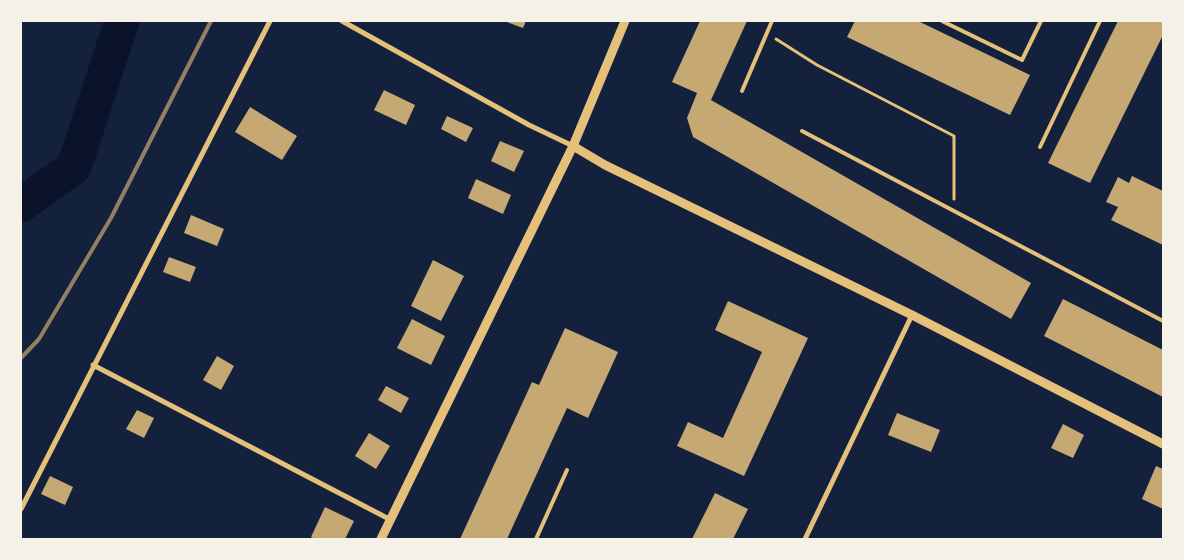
<!DOCTYPE html>
<html>
<head>
<meta charset="utf-8">
<style>
	body { margin:0 }
	#map { position:relative; width:1184px; height:560px; overflow:hidden; background:#14213d; font-family:"PT Sans Narrow",sans-serif }
	canvas { display:block }
	.frame { position:absolute; inset:0; border:22px solid #f6f1e7; pointer-events:none }
</style>
</head>
<body>
<div id="map">
<canvas width="1184" height="560"></canvas>
<div class="frame"></div>
</div>
<script>
const context = document.querySelector('canvas').getContext('2d');
context.lineJoin = 'round';
function shape(rows) {
  const path = new Path2D();
  for (const r of rows) {
    path.moveTo(r[0], r[1]);
    for (let i = 2; i < r.length; i += 2) path.lineTo(r[i], r[i + 1]);
  }
  return path;
}
function trace(path, color, width, dash) {
  context.strokeStyle = color;
  context.lineWidth = width;
  context.lineCap = dash ? 'butt' : 'round';
  context.setLineDash(dash || []);
  context.stroke(path);
}
function fill(path, color) {
  context.fillStyle = color;
  context.fill(path, 'evenodd');
}
const river = shape([
	[21,205,74,167,122,21]
]);
const building = shape([
	[504,21,526,21,523,28],
	[700,21,747,21,711,100,1031,283,1011,319,693,137,687,118,697,93,672,82],
	[855,21,918,21,1030,75,1010,115,847,37],
	[1118,21,1163,21,1163,35,1090,183,1048,163],
	[384,90,415,105,406,125,374,110],
	[250,107,297,136,282,160,235,132],
	[447,116,473,128,466,142,441,129],
	[500,141,524,151,514,172,491,161],
	[1132,176,1163,191,1163,245,1111,220,1118,207,1106,202,1118,177,1129,183],
	[476,179,511,195,503,214,468,198],
	[191,215,224,229,217,246,184,233],
	[169,257,196,267,190,282,163,272],
	[433,260,464,276,441,321,411,306],
	[1063,299,1163,350,1163,397,1044,336],
	[728,301,808,338,744,476,677,446,688,422,723,438,762,352,715,330],
	[412,319,445,336,431,365,397,348],
	[565,328,618,352,588,418,567,408,507,539,460,539,532,382,539,385],
	[217,356,234,366,221,390,203,380],
	[386,386,409,398,401,413,378,400],
	[137,410,154,418,144,438,126,429],
	[897,413,940,430,931,452,888,435],
	[1063,424,1084,435,1073,458,1051,448],
	[369,433,390,446,376,469,355,456],
	[1156,466,1163,469,1163,509,1142,499],
	[50,476,73,487,65,505,41,494],
	[715,493,748,509,733,539,692,539],
	[325,507,354,521,345,539,315,539,311,537]
]);
const path = shape([
	[776,39,817,65,954,136,954,199]
]);
const service = shape([
	[942,21,1022,60,1041,21],
	[742,91,772,21],
	[802,131,1163,321],
	[1040,147,1100,21],
	[536,539,567,470]
]);
const minor = shape([
	[342,21,529,125,573,146],
	[93,365,391,520],
	[21,509,270,21],
	[805,539,912,315]
]);
const tertiary = shape([
	[573,146,605,165,912,315,1163,444],
	[381,539,573,146,625,21]
]);
const rail = shape([
	[21,358,39,339,111,218,211,21]
]);
trace(river, '#0b132b', 35);
fill(building, '#c6a872');
trace(path, '#e5c07b', 3);
trace(service, '#e5c07b', 4);
trace(minor, '#e5c07b', 5);
trace(tertiary, '#e5c07b', 9);
trace(rail, '#918062', 4);
</script>
</body>
</html>
